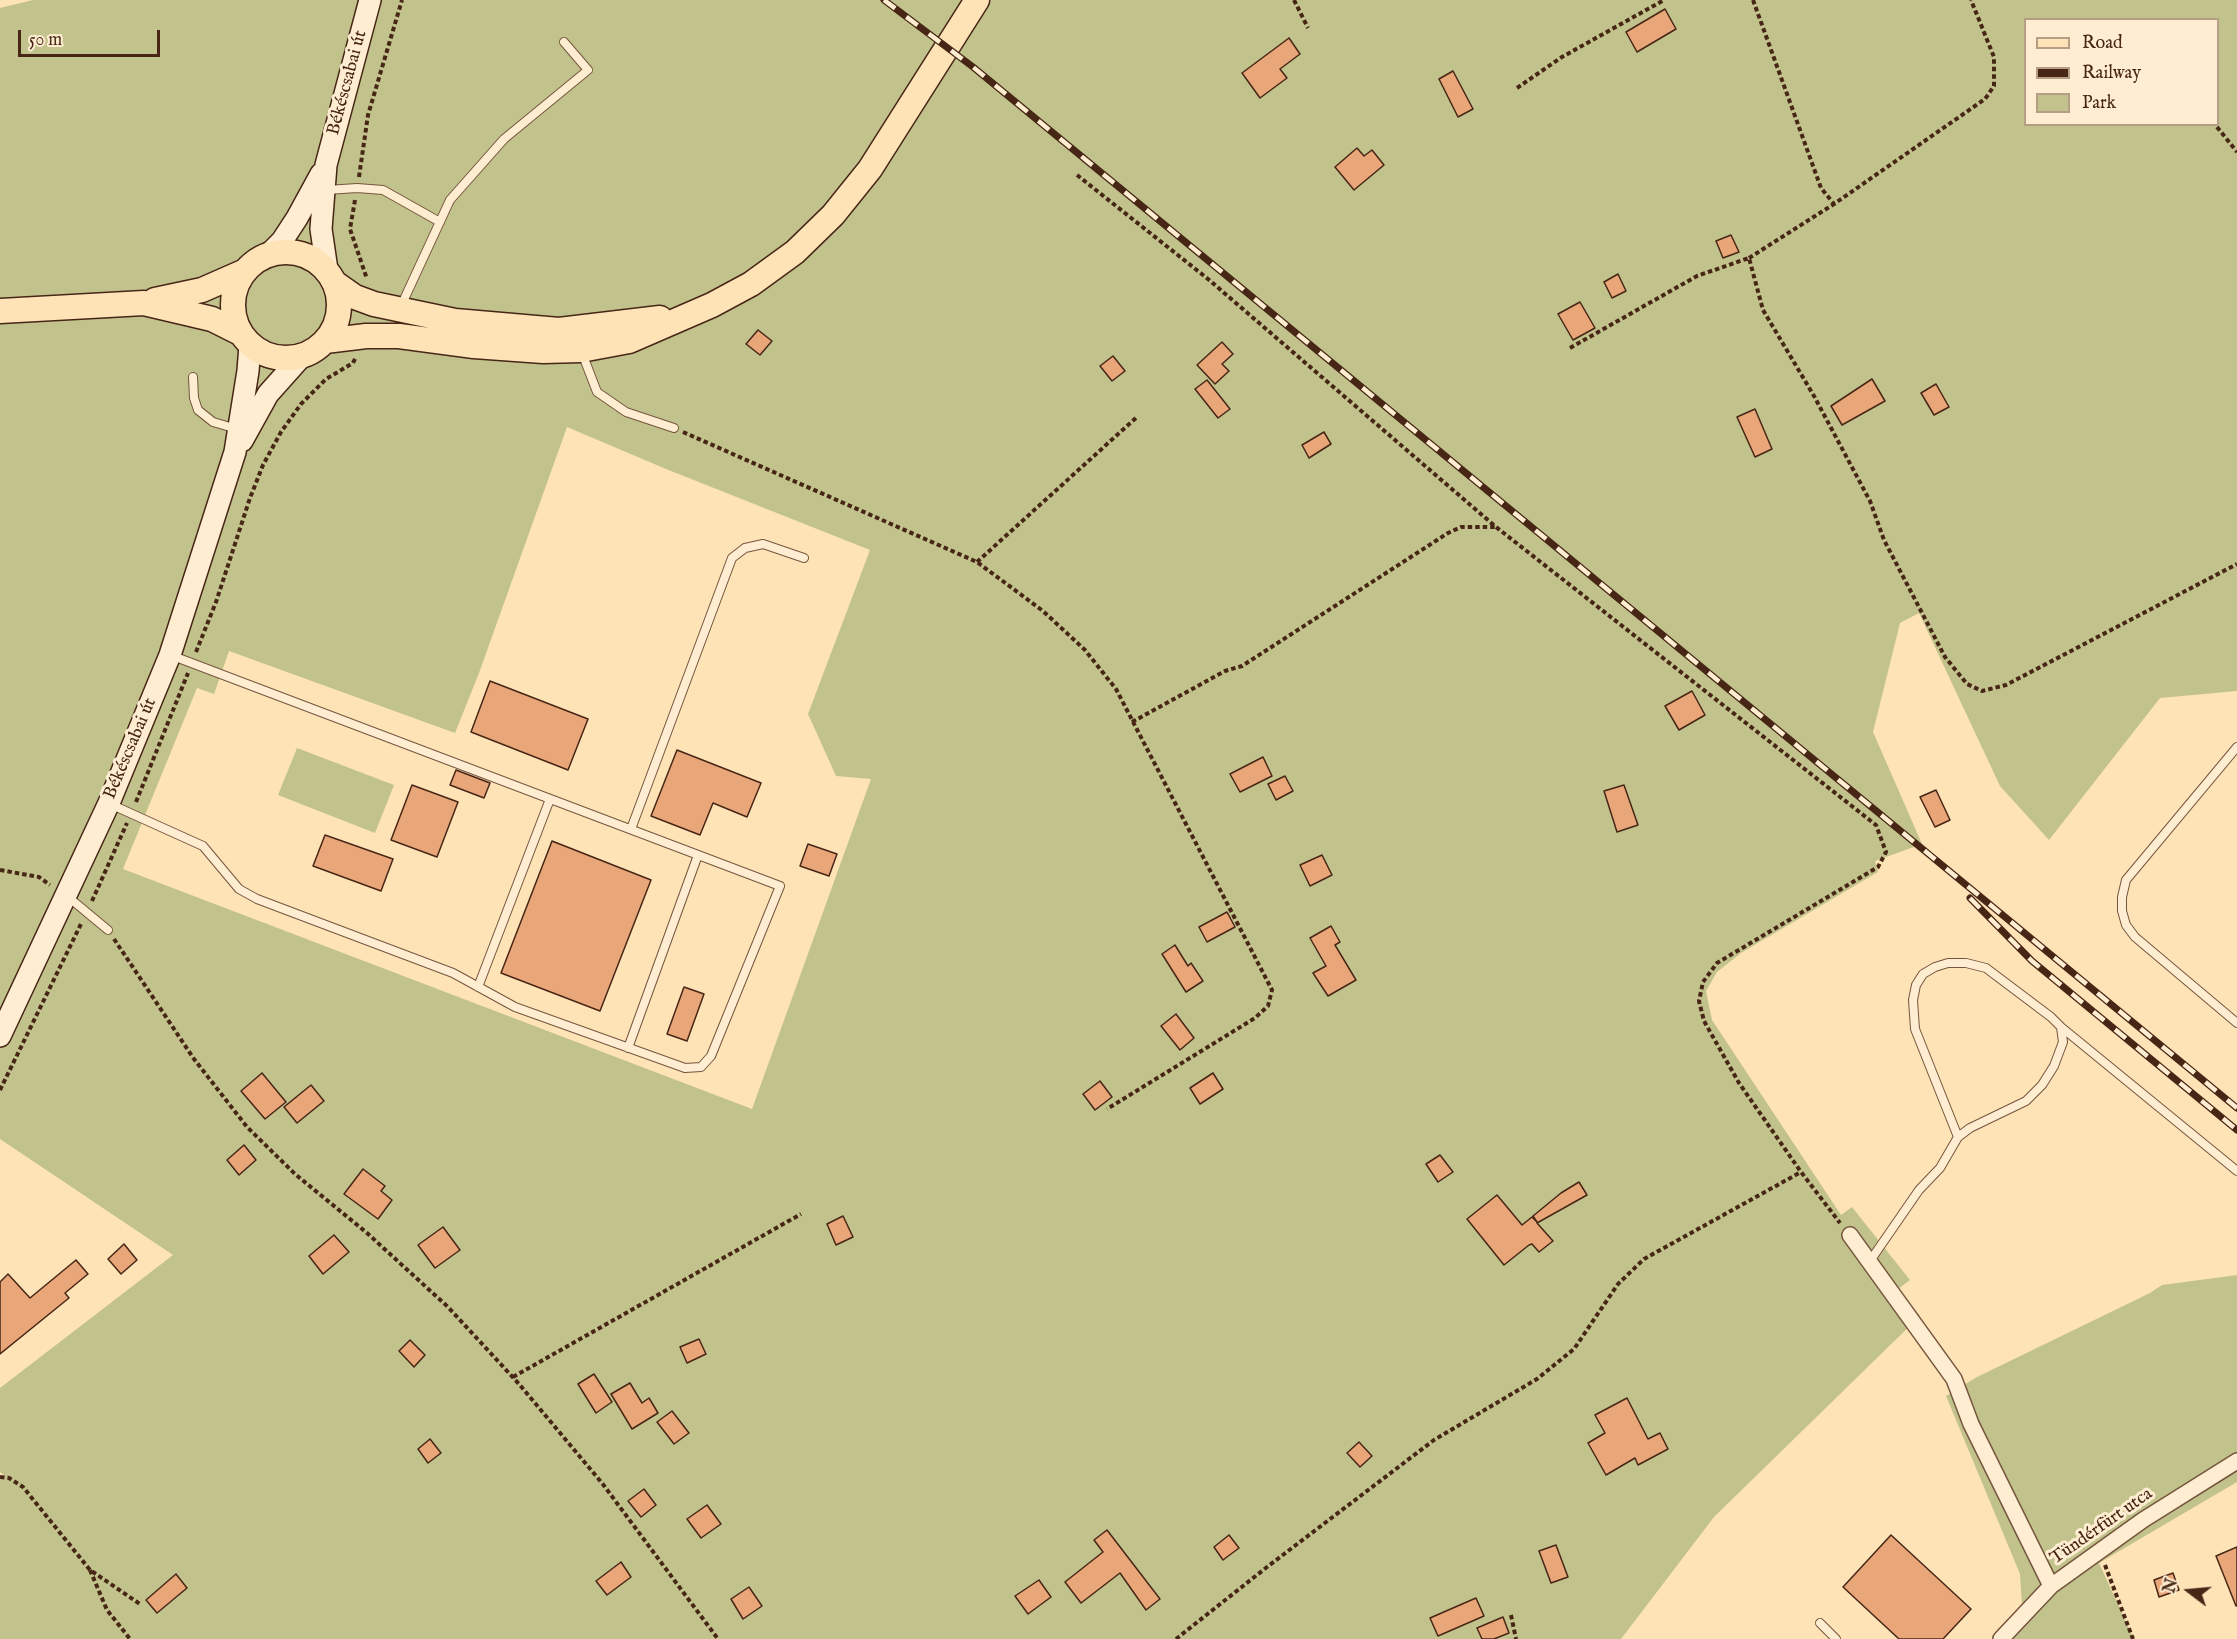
<!DOCTYPE html>
<html>
<head>
<meta charset="utf-8">
<style>
	body { margin:0 }
	#map { position:relative; width:2237px; height:1639px; overflow:hidden; background:#fee3b6; font-family:"IM FELL English",serif }
	canvas { display:block }
	.legend { position:absolute; left:2024px; top:18px; width:195px; height:108px; box-sizing:border-box; background:#feedd0; border:2px solid #b59d86; margin:0; padding:8px 10px; list-style:none; font-size:18px; color:#472616 }
	.legend li { display:flex; align-items:center; gap:12px; height:30px }
	.legend b { width:30px; border:2px solid #b59d86 }
	.north { position:absolute; left:2159px; top:1561px; width:60px; height:60px; -webkit-text-stroke:4px #feedd0; paint-order:stroke; rotate:286deg; font-size:16px; font-weight:700; line-height:24px; text-align:center; color:#472616 }
	.north::after { content:''; display:block; margin:auto; width:21px; height:27px; background:#472616; clip-path:polygon(50% 0,100% 100%,50% 72%,0 100%) }
	.scale { position:absolute; left:18px; top:30px; width:142px; height:27px; box-sizing:border-box; border:3px solid #472616; border-top:0; padding-left:8px; font-size:18px; line-height:21px; white-space:nowrap; color:#472616; -webkit-text-stroke:4px #feedd0; paint-order:stroke }
</style>
</head>
<body>
<div id="map">
<canvas width="2237" height="1639"></canvas>
<ul class="legend">
<li><b style="height:8px;background:#fee3b6"></b>Road</li>
<li><b style="height:8px;background:#472616"></b>Railway</li>
<li><b style="height:16px;background:#c2c38c"></b>Park</li>
</ul>
<div class="north">N</div>
<div class="scale">50 m</div>
</div>
<script>
const context = document.querySelector('canvas').getContext('2d');
context.lineJoin = 'round';
function fill(path, color) {
  context.fillStyle = color;
  context.fill(path, 'evenodd');
}
function shape(rows) {
  const path = new Path2D();
  for (const r of rows) {
    if (r.length === 3) {
      path.moveTo(r[0] + r[2], r[1]);
      path.arc(r[0], r[1], r[2], 0, 2 * Math.PI);
      continue;
    }
    path.moveTo(r[0], r[1]);
    for (let i = 2; i < r.length; i += 2) path.lineTo(r[i], r[i + 1]);
  }
  return path;
}
function trace(path, color, width, dash) {
  context.strokeStyle = color;
  context.lineWidth = width;
  context.lineCap = dash ? 'butt' : 'round';
  context.setLineDash(dash || []);
  context.stroke(path);
}
function label(font, color, halo, rows, align = 'center') {
  context.font = font + ' "IM FELL English",serif';
  context.lineWidth = 6;
  context.setLineDash([]);
  context.textBaseline = 'middle';
  context.strokeStyle = halo;
  context.fillStyle = color;
  for (const [text, x, y, turn = 0] of rows) {
    context.save();
    context.translate(x, y);
    context.rotate((+turn || 0) * Math.PI / 180);
    context.textAlign = isNaN(turn) ? turn : align;
    if (halo) context.strokeText(text, 0, 0);
    context.fillText(text, 0, 0);
    context.restore();
  }
}
const green = shape([
	[33,0,2237,0,2237,691,2160,698,2049,840,2000,786,1919,613,1900,623,1873,732,1922,844,1875,861,1878,872,1741,953,1717,972,1706,991,1712,1020,1841,1215,1852,1207,1910,1280,1898,1289,1920,1316,1714,1517,1621,1639,0,1639,0,1480,4,1475,0,1472,0,1388,173,1255,0,1139,0,8],
	[2026,20,2218,20,2218,124,2026,124],
	[567,427,666,469,870,550,808,714,836,776,871,779,752,1109,123,869,197,688,214,694,229,651,455,733,479,673],
	[297,748,394,785,375,833,278,795],
	[2237,1275,2237,1482,2099,1563,2134,1639,1992,1639,2022,1605,2020,1574,1946,1396,1977,1377,2150,1293,2162,1285]
]);
const building = shape([
	[1665,9,1676,29,1637,52,1626,32,1665,9],
	[1289,38,1300,54,1280,69,1287,78,1260,98,1242,73,1289,38],
	[1453,71,1473,109,1458,117,1439,79,1453,71],
	[1357,148,1364,156,1372,150,1384,165,1354,190,1335,167,1357,148],
	[1731,235,1739,252,1723,258,1716,241,1731,235],
	[1618,274,1626,291,1612,298,1604,282,1618,274],
	[1580,302,1595,328,1573,340,1558,314,1580,302],
	[758,330,772,341,760,355,746,344,758,330],
	[1222,342,1233,354,1222,364,1229,371,1215,384,1197,365,1222,342],
	[1113,356,1125,371,1112,381,1100,366,1113,356],
	[1872,379,1885,401,1842,425,1831,406,1872,379],
	[1207,380,1230,409,1218,418,1195,389,1207,380],
	[1936,384,1949,407,1934,415,1921,393,1936,384],
	[1755,409,1772,449,1755,457,1737,417,1755,409],
	[1324,432,1331,444,1309,458,1302,445,1324,432],
	[490,681,588,719,568,770,471,732,490,681],
	[1692,691,1705,715,1679,730,1665,706,1692,691],
	[677,750,761,783,747,817,713,803,700,835,651,816,677,750],
	[1263,757,1272,776,1240,792,1230,774,1263,757],
	[456,770,490,783,484,798,450,785,456,770],
	[1285,776,1293,791,1276,800,1268,784,1285,776],
	[412,785,458,802,437,857,391,840,412,785],
	[1624,785,1638,825,1617,832,1604,791,1624,785],
	[1936,790,1950,820,1935,827,1920,797,1936,790],
	[325,835,393,859,381,891,313,866,325,835],
	[552,841,651,880,600,1011,501,973,552,841],
	[808,844,837,854,829,876,800,866,808,844],
	[1322,855,1332,875,1310,886,1300,865,1322,855],
	[1227,912,1235,927,1207,942,1199,927,1227,912],
	[1331,926,1340,942,1335,945,1356,980,1328,996,1313,973,1326,966,1310,938,1331,926],
	[1175,945,1188,966,1191,963,1203,981,1186,992,1162,954,1175,945],
	[684,987,704,994,687,1041,667,1034,684,987],
	[1176,1014,1194,1038,1180,1050,1161,1026,1176,1014],
	[262,1073,286,1102,265,1119,241,1091,262,1073],
	[1213,1073,1223,1089,1200,1104,1190,1088,1213,1073],
	[1100,1081,1112,1097,1095,1110,1083,1094,1100,1081],
	[311,1085,324,1101,297,1123,284,1107,311,1085],
	[244,1145,256,1160,239,1175,227,1160,244,1145],
	[1440,1155,1453,1172,1438,1182,1426,1164,1440,1155],
	[363,1169,385,1186,381,1191,392,1200,378,1219,344,1194,363,1169],
	[1579,1182,1587,1195,1537,1223,1553,1241,1539,1252,1532,1244,1529,1245,1504,1265,1467,1219,1497,1195,1522,1225,1532,1217,1537,1222,1533,1216,1561,1193,1579,1182],
	[843,1216,853,1237,836,1245,827,1224,843,1216],
	[443,1227,460,1250,435,1268,418,1245,443,1227],
	[334,1235,349,1252,323,1274,309,1256,334,1235],
	[124,1244,137,1260,121,1274,108,1259,124,1244],
	[76,1260,88,1274,65,1293,69,1298,0,1354,0,1282,8,1274,30,1298,76,1260],
	[699,1339,706,1354,687,1363,680,1347,699,1339],
	[410,1340,425,1355,414,1367,399,1351,410,1340],
	[594,1374,612,1402,596,1413,578,1384,594,1374],
	[630,1383,642,1403,649,1398,658,1413,632,1429,611,1394,630,1383],
	[1627,1398,1648,1439,1660,1433,1668,1449,1638,1465,1635,1458,1606,1475,1588,1443,1605,1433,1595,1415,1627,1398],
	[672,1411,689,1433,674,1444,657,1422,672,1411],
	[430,1439,441,1453,428,1463,418,1449,430,1439],
	[1359,1442,1372,1456,1360,1467,1347,1453,1359,1442],
	[644,1489,656,1505,641,1517,628,1501,644,1489],
	[707,1505,721,1524,701,1538,687,1519,707,1505],
	[1107,1530,1160,1599,1146,1610,1120,1573,1081,1603,1065,1582,1103,1552,1094,1540,1107,1530],
	[1229,1535,1239,1548,1223,1560,1214,1547,1229,1535],
	[1891,1535,1971,1609,1943,1639,1899,1639,1843,1587,1891,1535],
	[1556,1545,1568,1577,1551,1583,1539,1551,1556,1545],
	[2237,1547,2237,1606,2236,1606,2216,1556,2237,1547],
	[621,1562,631,1577,607,1595,596,1581,621,1562],
	[2173,1573,2179,1590,2159,1597,2154,1580,2173,1573],
	[176,1574,187,1588,157,1613,146,1600,176,1574],
	[1039,1580,1051,1597,1028,1614,1015,1596,1039,1580],
	[749,1587,762,1606,743,1619,731,1599,749,1587],
	[1476,1598,1484,1616,1438,1636,1430,1618,1476,1598],
	[1503,1617,1509,1633,1494,1639,1482,1639,1477,1628,1503,1617]
]);
const path = shape([
	[1294,0,1308,28],
	[1753,0,1821,188,1834,204,1985,99,1994,86,1994,57,1971,0],
	[1517,88,1562,57,1664,0],
	[2217,127,2237,152],
	[1077,175,1208,279,1496,527,1876,825,1886,852,1878,867,1717,963,1703,982,1699,1001,1704,1021,1739,1083,1801,1172,1840,1223],
	[359,177,368,115,402,0],
	[355,200,350,229,367,279],
	[1749,258,1834,204],
	[1570,348,1697,276,1749,258,1763,310,1814,396,1870,501,1884,540,1945,657,1967,684,1982,691,2006,685,2237,564],
	[683,432,977,562,1043,611,1085,650,1116,689,1272,990,1268,1006,1255,1018,1107,1109],
	[977,562,1138,416],
	[196,652,216,602,250,498,263,465,281,432,301,404,326,379,353,363,356,357],
	[1132,722,1225,671,1242,666,1448,533,1461,527,1495,527],
	[136,802,188,673],
	[0,870,39,877,50,885],
	[92,901,127,823],
	[114,939,194,1059,247,1127,295,1174,367,1233,448,1307,519,1384,602,1483,718,1639],
	[0,1090,81,924],
	[513,1377,801,1214],
	[0,1477,9,1478,23,1487,90,1570,140,1604],
	[2105,1565,2133,1639],
	[90,1570,107,1610,130,1639],
	[1511,1615,1516,1639],
	[1176,1639,1267,1567,1434,1440,1537,1379,1574,1349,1618,1284,1644,1259,1801,1172]
]);
const lane = shape([
	[327,190,357,188,383,190,440,222],
	[401,306,450,200,504,139,588,70,564,42],
	[582,353,597,392,626,412,674,428],
	[193,377,194,398,198,410,213,422,237,429],
	[2237,747,2126,880,2122,897,2122,911,2126,925,2135,937,2237,1023],
	[110,804,203,846,239,889,257,899,453,973,515,1007,685,1068,701,1067,711,1056,780,886,173,656],
	[631,829,732,558,745,548,763,544,804,558],
	[67,896,108,930],
	[478,987,550,799],
	[2061,1027,2237,1171],
	[628,1048,698,855],
	[1870,1261,1919,1190,1940,1168,1958,1137,1970,1128,2026,1101,2042,1085,2054,1066,2063,1042,2061,1027,2051,1017,1986,968,1966,963,1948,963,1935,967,1923,974,1916,985,1913,1000,1915,1029,1958,1137],
	[1820,1623,1836,1639]
]);
const street = shape([
	[1850,1235,1954,1379,1971,1424,2051,1586],
	[2001,1639,2051,1586,2143,1520,2237,1461]
]);
const secondary = shape([
	[269,254,282,241,297,218,321,174],
	[327,270,321,229,326,165,370,0],
	[242,441,268,394,301,357],
	[0,1036,109,803,170,655,235,452,248,371,250,345]
]);
const primary = shape([
	[286,305,53],
	[335,283,355,297,374,304,455,321,559,330,660,318],
	[155,300,202,290,243,272],
	[0,311,144,303,212,319,240,333],
	[325,341,366,336,399,336,474,346,543,351,581,350,629,341,712,305,751,284,795,252,833,215,870,169,977,0]
]);
const rail = shape([
	[884,0,973,67,2237,1108],
	[1970,898,2032,961,2237,1130]
]);
const streetNames = [
	["Békéscsabai út",348,83,-75],
	["Békéscsabai út",131,749,-67],
	["Tündérfürt utca",2102,1527,-35]
];
fill(green, '#c2c38c');
fill(building, '#e9a779');
trace(building, '#472616', 1.5);
trace(lane, '#75553e', 10);
trace(street, '#75553e', 18);
trace(secondary, '#472616', 24);
trace(primary, '#472616', 27);
trace(path, '#472616', 4, [4.5, 3]);
trace(lane, '#feedd0', 8);
trace(street, '#feedd0', 15);
trace(secondary, '#feedd0', 21);
trace(primary, '#fee3b6', 24);
trace(rail, '#472616', 7);
trace(rail, '#feedd0', 4.5, [14]);
label('18px', '#472616', '#feedd0', streetNames);
</script>
</body>
</html>
